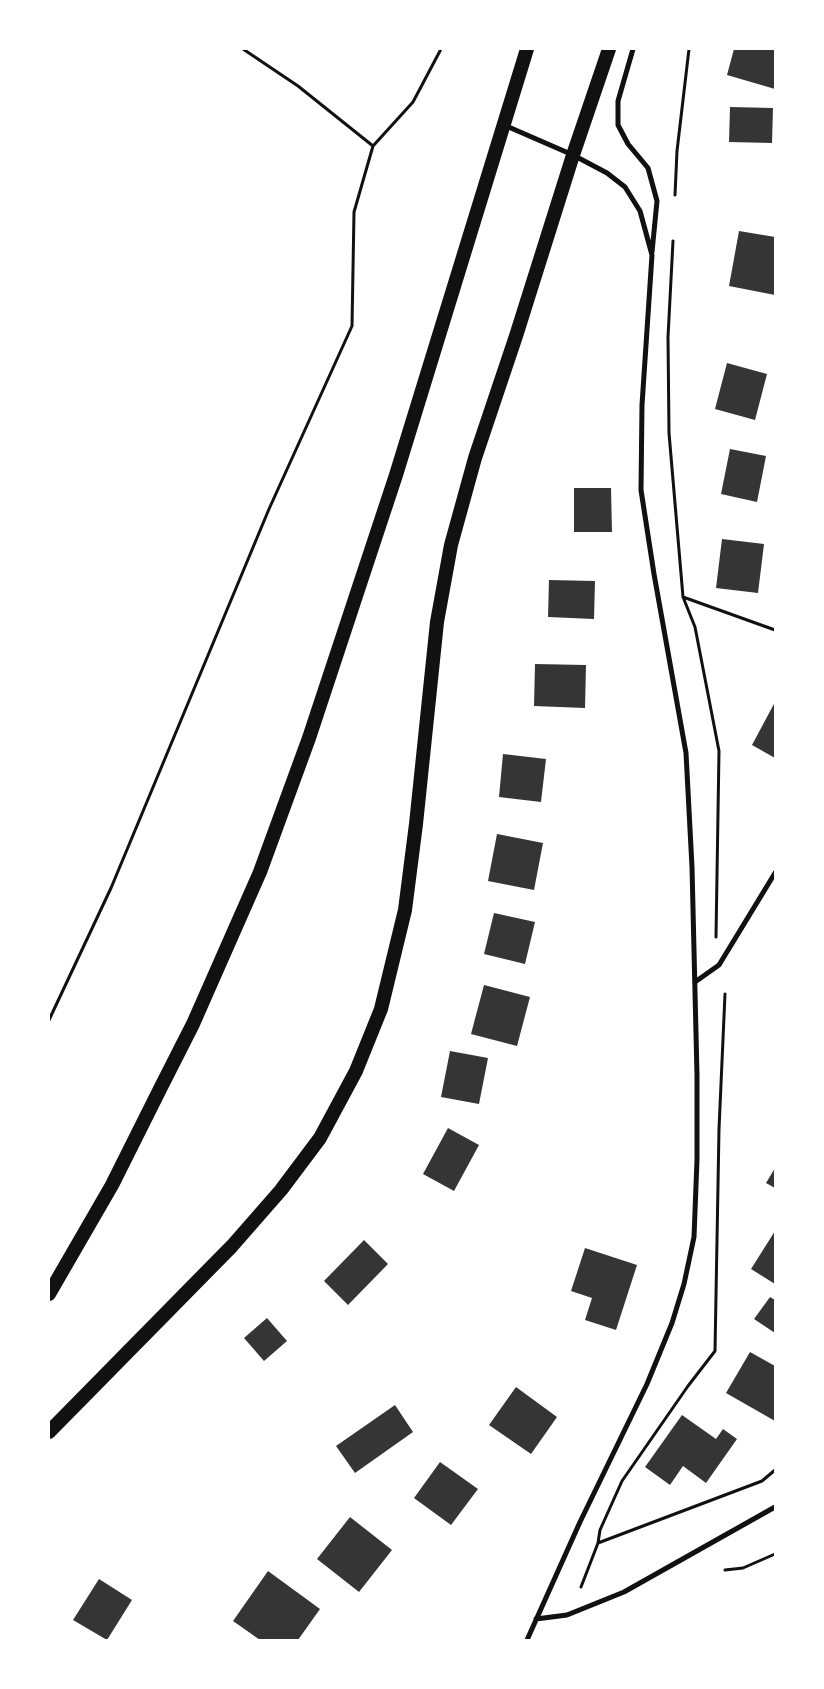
<!DOCTYPE html>
<html>
<head>
<meta charset="utf-8">
<style>
	body { margin:0 }
	#map { position:relative; width:824px; height:1689px; overflow:hidden; background:#fff; font-family:"Fira Sans",sans-serif }
	canvas { display:block }
	.frame { position:absolute; inset:0; border:50px solid #fff; pointer-events:none }
</style>
</head>
<body>
<div id="map">
<canvas width="824" height="1689"></canvas>
<div class="frame"></div>
</div>
<script>
const context = document.querySelector('canvas').getContext('2d');
context.lineJoin = 'round';
function fill(path, color) {
  context.fillStyle = color;
  context.fill(path, 'evenodd');
}
function shape(rows) {
  const path = new Path2D();
  for (const r of rows) {
    path.moveTo(r[0], r[1]);
    for (let i = 2; i < r.length; i += 2) path.lineTo(r[i], r[i + 1]);
  }
  return path;
}
function trace(path, color, width, dash) {
  context.strokeStyle = color;
  context.lineWidth = width;
  context.lineCap = dash ? 'butt' : 'round';
  context.setLineDash(dash || []);
  context.stroke(path);
}
const building = shape([
	[734,49,775,49,775,89,727,75],
	[730,107,773,108,772,143,729,142],
	[739,231,775,237,775,295,729,286],
	[727,363,767,374,755,420,715,409],
	[730,449,766,456,757,502,721,494],
	[574,488,611,488,612,532,574,532],
	[722,539,764,544,758,593,716,588],
	[549,580,595,581,594,619,548,617],
	[535,664,586,665,585,708,534,706],
	[775,702,775,758,752,745],
	[503,754,546,759,541,802,499,797],
	[497,834,543,843,534,890,488,881],
	[494,913,535,922,525,964,484,954],
	[484,985,530,997,517,1046,471,1034],
	[450,1051,488,1058,479,1104,441,1097],
	[448,1128,479,1145,454,1191,423,1174],
	[775,1168,775,1188,766,1183],
	[775,1231,775,1284,751,1269],
	[364,1240,388,1264,348,1305,324,1281],
	[585,1248,637,1265,616,1330,585,1320,592,1298,571,1291],
	[770,1297,775,1300,775,1333,754,1319],
	[267,1318,287,1341,264,1361,244,1338],
	[750,1352,775,1366,775,1421,726,1393],
	[516,1387,557,1417,531,1454,489,1425],
	[395,1405,413,1432,355,1473,336,1446],
	[682,1415,716,1439,723,1429,737,1439,706,1483,683,1466,670,1485,645,1467],
	[440,1462,478,1489,451,1525,414,1498],
	[350,1517,392,1550,359,1592,317,1559],
	[268,1571,320,1609,298,1640,260,1640,233,1621],
	[99,1579,132,1600,107,1640,73,1620]
]);
const path = shape([
	[243,49,298,86,373,146],
	[675,195,677,151,689,49],
	[673,241,668,337,669,433,683,597,695,627,719,751,716,937],
	[683,597,775,630],
	[49,1020,111,888,269,509,352,326,354,212,373,146,413,102,441,49],
	[598,1543,762,1481,775,1470],
	[725,1570,743,1568,775,1554],
	[581,1587,598,1543,600,1530,622,1481,688,1386,715,1351,719,1129,725,994]
]);
const minor = shape([
	[633,49,618,101,618,125,628,144,648,168,657,201,652,252],
	[504,125,573,155,607,173,625,187,640,211,652,255,642,405,641,490,654,574,686,753,692,867,697,1075,697,1160,694,1237,684,1284,672,1323,647,1384,580,1522,527,1640],
	[695,982,719,965,775,873],
	[536,1619,567,1615,624,1592,775,1507]
]);
const trunk = shape([
	[49,1294,112,1185,160,1089,193,1024,260,872,309,738,396,475,527,49],
	[49,1432,232,1246,281,1190,320,1138,356,1071,381,1009,405,910,416,824,437,622,451,545,475,458,516,336,573,155,609,49]
]);
fill(building, '#353535');
trace(path, '#111', 3);
trace(minor, '#111', 5);
trace(trunk, '#111', 14);
</script>
</body>
</html>
